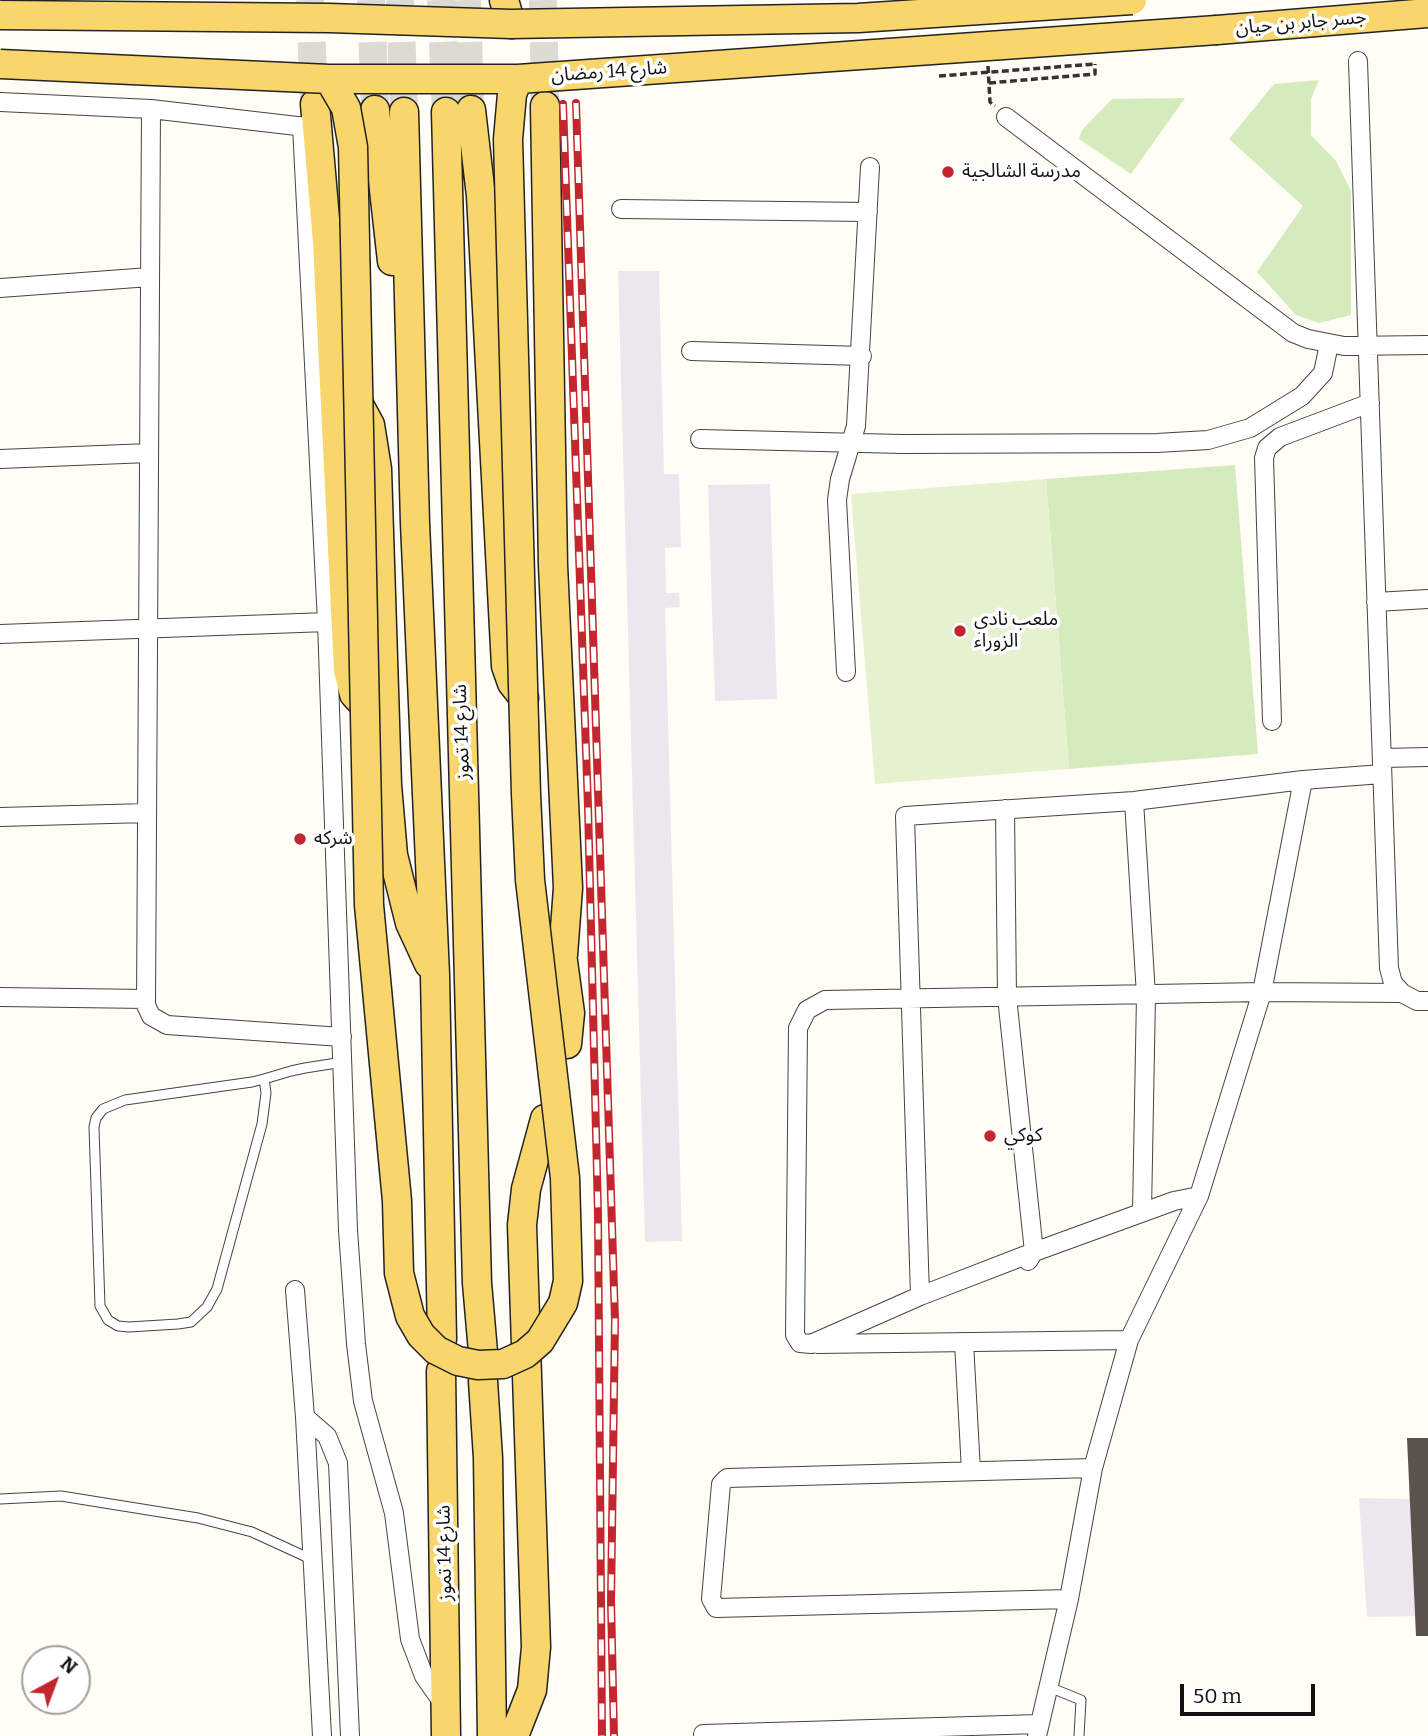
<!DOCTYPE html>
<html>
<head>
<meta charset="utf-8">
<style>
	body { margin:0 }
	#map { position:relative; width:1428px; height:1736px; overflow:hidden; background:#fffdf5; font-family:Bitter,serif }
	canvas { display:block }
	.north { position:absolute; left:21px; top:1645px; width:70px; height:70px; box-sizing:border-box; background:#fff; border:2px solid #a0a0a0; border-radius:50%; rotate:41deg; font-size:19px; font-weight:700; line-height:28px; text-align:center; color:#111 }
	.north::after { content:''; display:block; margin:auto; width:24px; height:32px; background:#c4262e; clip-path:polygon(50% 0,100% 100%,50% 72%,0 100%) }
	.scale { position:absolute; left:1180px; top:1684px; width:135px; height:32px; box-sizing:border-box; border:4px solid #111; border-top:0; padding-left:9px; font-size:21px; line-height:24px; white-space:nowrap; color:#111; -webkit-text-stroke:5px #fff; paint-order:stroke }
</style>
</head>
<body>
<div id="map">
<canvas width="1428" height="1736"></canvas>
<div class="north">N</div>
<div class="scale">50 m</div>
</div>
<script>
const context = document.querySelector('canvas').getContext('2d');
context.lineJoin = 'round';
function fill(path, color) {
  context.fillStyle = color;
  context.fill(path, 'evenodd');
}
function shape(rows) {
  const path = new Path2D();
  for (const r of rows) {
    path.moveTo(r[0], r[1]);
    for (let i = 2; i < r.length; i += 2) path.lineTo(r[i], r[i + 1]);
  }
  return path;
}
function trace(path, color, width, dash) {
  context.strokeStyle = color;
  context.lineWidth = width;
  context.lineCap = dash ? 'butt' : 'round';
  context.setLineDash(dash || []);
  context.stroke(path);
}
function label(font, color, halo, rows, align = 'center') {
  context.font = font + ' Bitter,"Noto Sans Arabic",serif';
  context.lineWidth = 7;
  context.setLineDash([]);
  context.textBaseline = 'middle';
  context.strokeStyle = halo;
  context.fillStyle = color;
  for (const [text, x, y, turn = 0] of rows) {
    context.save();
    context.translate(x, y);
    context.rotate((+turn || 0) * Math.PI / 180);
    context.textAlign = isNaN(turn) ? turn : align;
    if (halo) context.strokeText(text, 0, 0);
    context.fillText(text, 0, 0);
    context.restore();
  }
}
const industrial = shape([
	[618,271,659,271,664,474,679,474,681,547,665,548,666,593,679,593,680,607,665,608,682,1241,645,1242],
	[770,484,777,699,715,701,708,485],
	[1359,1498,1410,1499,1415,1616,1367,1617]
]);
const green = shape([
	[1319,80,1311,99,1311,135,1336,161,1351,191,1351,315,1319,323,1296,315,1257,272,1303,206,1229,139,1274,84],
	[1185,98,1131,174,1079,139,1082,130,1112,99],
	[1235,465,1258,754,1069,769,1046,479]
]);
const pitch = shape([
	[1046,479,1069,769,875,784,851,494]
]);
const building = shape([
	[1407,1438,1428,1438,1428,1636,1416,1636]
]);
const primaryTunnel = shape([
	[310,0,314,102],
	[371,0,375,110],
	[400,0,404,112],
	[441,0,446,112],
	[467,0,470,104],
	[543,0,545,100]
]);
const path = shape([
	[988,66,990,102,995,106],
	[989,83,1095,74,1095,64]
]);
const service = shape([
	[264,1079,266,1093,262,1124,217,1289,207,1307,191,1322,178,1324,129,1327,118,1326,108,1320,100,1306,94,1127,96,1118,103,1109,125,1100,252,1082,264,1079,291,1071,305,1068,343,1062],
	[0,1499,61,1496,198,1518,252,1532,313,1560],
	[1049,1687,1081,1700,1079,1736]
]);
const minor = shape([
	[1358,61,1389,968,1393,983,1402,993,1417,1001,1428,1001],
	[0,102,151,109,314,128],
	[151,109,146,1005,151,1016,167,1025,342,1037],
	[1006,117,1293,333,1308,339,1344,346,1428,345],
	[302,126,327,622,348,1230,356,1344,363,1401,394,1513,410,1639,424,1676,445,1706],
	[621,209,868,212],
	[0,288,150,277],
	[691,351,862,356],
	[700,439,902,444,1157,443,1208,440,1250,428,1302,396,1323,373,1329,344],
	[0,459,149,453],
	[1376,602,1428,599],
	[0,634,327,622],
	[846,672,837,500,840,479,856,426,870,167],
	[1272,721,1264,458,1267,448,1280,437,1370,403],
	[1383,758,1428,757],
	[1134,801,1146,995,1142,1212],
	[1005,809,1007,997,1034,1252,1028,1261],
	[0,817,147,813],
	[0,997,146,999],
	[1199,1196,1174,1201,1034,1252,920,1296,811,1344,800,1343,795,1335,798,1028,807,1010,825,1000,1262,992,1402,993],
	[295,1290,305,1417,322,1736],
	[920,1296,905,816,1134,801,1303,780,1382,774],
	[964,1342,971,1471],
	[817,1344,1129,1340],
	[305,1417,327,1436,338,1463,350,1736],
	[1069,1599,716,1608,711,1599,721,1484,727,1478,1093,1468],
	[703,1734,1039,1724],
	[1037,1736,1069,1599,1093,1468,1129,1340,1199,1196,1262,992,1303,780]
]);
const primary = shape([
	[504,0,511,24],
	[1217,30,1428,13],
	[315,104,327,242,348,670,354,694,366,707],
	[545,106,553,565,568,888,563,955],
	[375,110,392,261],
	[471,110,481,196,506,666,512,683,524,698],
	[404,112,415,523,435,975,442,1339],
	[446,112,477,1283,483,1352],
	[358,403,370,425,377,469,387,785,393,855,410,923,429,964],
	[560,939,570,1013,567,1044],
	[441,1371,446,1736],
	[483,1381,488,1458,492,1736],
	[514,1736,532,1690,536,1647,522,1225,526,1189,545,1119]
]);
const rail = shape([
	[576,103,615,1320,611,1601,614,1736],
	[563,104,588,806,598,1214,602,1736]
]);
const pathBridge = shape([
	[939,76,1095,64]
]);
const primaryBridge = shape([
	[0,15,329,18,511,24,858,18,1132,0],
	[0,64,329,79,518,79,1217,30],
	[329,79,346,108,353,147,369,905,397,1201,399,1273,410,1316,421,1335,436,1350,458,1361,478,1365,503,1364,525,1354,540,1341,563,1303,568,1281,565,1178,530,880,526,794,508,139,512,94,518,79]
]);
const markers = [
	[948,172,7,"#c4262e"],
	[960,631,7,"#c4262e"],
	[300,839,7,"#c4262e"],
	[990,1136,7,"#c4262e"]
];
const streetNames = [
	["جسر جابر بن حيان",1301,23,-5],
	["شارع 14 رمضان",609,72,-4],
	["شارع 14 تموز",462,732,-92],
	["شارع 14 تموز",445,1553,-91]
];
const poiNames = [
	["مدرسة الشالجية",962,172],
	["ملعب نادي",974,620],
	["الزوراء",974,642],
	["شركه",314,839],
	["كوكي",1004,1136]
];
fill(industrial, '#eee6ef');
fill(green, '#d5ebbd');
fill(pitch, '#e6f2cf');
fill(building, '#5a524d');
trace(primaryTunnel, '#dbdad3', 28, [28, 14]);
trace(service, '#444', 11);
trace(minor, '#444', 20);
trace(primary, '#222', 31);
trace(path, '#333', 3.5, [7, 3.5]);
trace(service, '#fff', 9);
trace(minor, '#fff', 18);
trace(primary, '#f9d66b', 28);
trace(rail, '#c4262e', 8);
trace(rail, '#fff', 5, [16]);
trace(primaryBridge, '#222', 31, []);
trace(pathBridge, '#333', 3.5, [7, 3.5]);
trace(primaryBridge, '#f9d66b', 28);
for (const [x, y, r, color] of markers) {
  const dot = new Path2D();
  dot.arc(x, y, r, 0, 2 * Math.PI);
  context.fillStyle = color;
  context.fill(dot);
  trace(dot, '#fff', 2.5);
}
label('19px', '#111', '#fff', streetNames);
label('19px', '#111', '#fff', poiNames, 'left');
</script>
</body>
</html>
